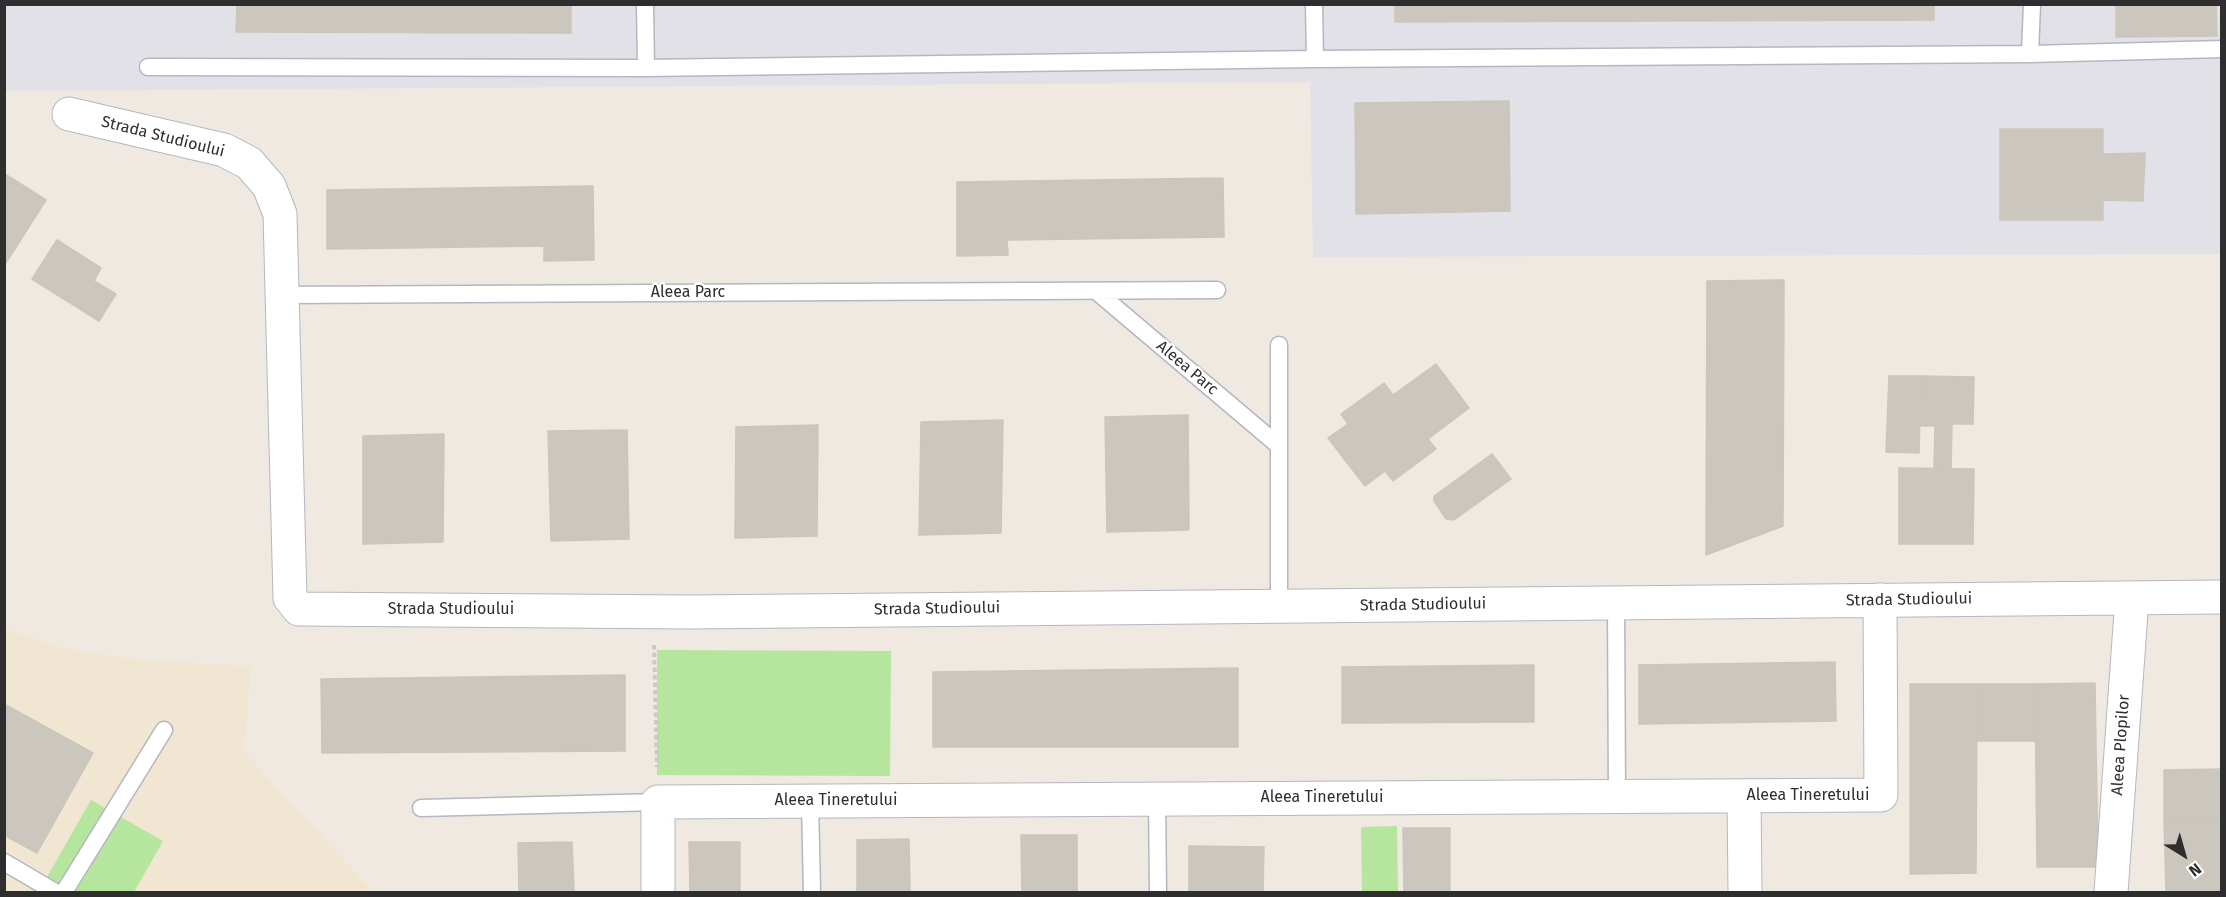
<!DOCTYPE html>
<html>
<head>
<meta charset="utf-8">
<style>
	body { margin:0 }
	#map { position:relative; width:2226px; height:897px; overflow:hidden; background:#efe9e1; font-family:"Fira Sans",sans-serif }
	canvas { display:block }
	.frame { position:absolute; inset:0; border:6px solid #2e2e2e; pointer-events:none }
	.north { position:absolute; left:2154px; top:825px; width:60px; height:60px; -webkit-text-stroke:4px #fff; paint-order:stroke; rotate:143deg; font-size:16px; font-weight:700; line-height:24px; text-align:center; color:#2e2e2e }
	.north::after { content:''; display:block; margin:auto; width:21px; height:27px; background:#2e2e2e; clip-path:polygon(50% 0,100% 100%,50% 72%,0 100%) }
</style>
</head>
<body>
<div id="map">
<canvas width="2226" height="897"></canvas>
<div class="frame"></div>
<div class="north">N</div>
</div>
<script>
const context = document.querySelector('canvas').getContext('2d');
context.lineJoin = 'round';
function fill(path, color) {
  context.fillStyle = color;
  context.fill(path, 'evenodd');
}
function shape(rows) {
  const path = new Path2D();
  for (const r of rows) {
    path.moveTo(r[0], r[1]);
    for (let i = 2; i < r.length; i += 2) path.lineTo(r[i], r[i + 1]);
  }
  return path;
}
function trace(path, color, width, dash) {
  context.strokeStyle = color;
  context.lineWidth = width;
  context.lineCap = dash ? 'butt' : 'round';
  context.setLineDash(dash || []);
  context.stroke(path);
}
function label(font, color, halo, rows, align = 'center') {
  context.font = font + ' "Fira Sans",sans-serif';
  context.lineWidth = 4.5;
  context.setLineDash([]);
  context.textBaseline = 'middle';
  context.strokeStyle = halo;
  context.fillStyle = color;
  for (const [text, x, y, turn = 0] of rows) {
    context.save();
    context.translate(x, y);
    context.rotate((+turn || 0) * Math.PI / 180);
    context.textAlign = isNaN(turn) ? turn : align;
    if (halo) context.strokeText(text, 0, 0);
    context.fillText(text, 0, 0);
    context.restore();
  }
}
const industrial = shape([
	[4,5,2221,5,2221,254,1313,257,1310,82,5,91]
]);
const education = shape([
	[5,629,63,648,124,658,251,667,244,752,373,892,5,892]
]);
const green = shape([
	[657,650,891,651,890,776,657,775],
	[91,800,163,841,134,892,75,892,47,877],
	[1397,826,1398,892,1362,892,1361,827]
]);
const building = shape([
	[237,4,571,4,571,33,236,32,237,4],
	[1395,4,1934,4,1934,20,1395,22,1395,4],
	[2116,4,2216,4,2217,36,2116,37,2116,4],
	[1509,101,1510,211,1356,214,1355,103,1509,101],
	[2000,129,2103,129,2103,154,2145,153,2143,201,2103,200,2103,220,2000,220,2000,129],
	[5,174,46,200,4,266,4,176,5,174],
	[1223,178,1224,237,1007,240,1008,255,957,256,957,182,1223,178],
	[593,186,594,260,544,261,544,246,327,249,327,190,593,186],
	[57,240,101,268,94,281,116,294,99,321,32,279,57,240],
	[1784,280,1783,526,1706,555,1707,281,1784,280],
	[1436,364,1469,408,1428,439,1436,449,1393,481,1385,471,1365,486,1328,438,1348,424,1341,414,1384,383,1393,395,1436,364],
	[1889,376,1921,376,1919,453,1886,452,1889,376],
	[1921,376,1974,377,1973,424,1952,424,1951,468,1934,468,1935,426,1920,426,1921,376],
	[1188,415,1189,530,1107,532,1105,417,1188,415],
	[1003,420,1001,533,919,535,921,422,1003,420],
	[818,425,817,536,735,538,736,427,818,425],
	[627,430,629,539,551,541,548,431,627,430],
	[444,434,443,542,363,544,363,436,444,434],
	[1492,454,1511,479,1454,520,1446,519,1434,501,1434,496,1492,454],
	[1899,468,1974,469,1973,544,1899,544,1899,468],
	[1835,662,1836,721,1639,724,1639,665,1835,662],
	[1534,665,1534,722,1342,723,1342,667,1534,665],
	[1238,668,1238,747,933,747,933,672,1238,668],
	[625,675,625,751,322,753,321,679,625,675],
	[2095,683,2098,867,2037,867,2035,684,2095,683],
	[1910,684,1977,684,1976,873,1910,874,1910,684],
	[1977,684,2035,684,2036,741,1976,741,1977,684],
	[4,704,93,753,37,853,4,835,4,704],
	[2222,769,2222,819,2164,819,2164,770,2222,769],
	[2164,819,2222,819,2222,892,2166,892,2164,819],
	[1403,828,1450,828,1450,892,1404,892,1403,828],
	[1021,835,1077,835,1077,892,1022,892,1021,835],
	[909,839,910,892,857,892,857,840,909,839],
	[572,842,574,892,519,892,518,843,572,842],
	[689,842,740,842,740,892,690,892,689,842],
	[1189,846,1264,847,1263,892,1189,892,1189,846]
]);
const path = shape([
	[654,645,657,767]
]);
const service = shape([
	[645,4,646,68,1315,59],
	[1314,4,1315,59,2030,54,2222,49],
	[2030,54,2032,4],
	[148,67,646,68],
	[1096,291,1279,446],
	[281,295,1217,290],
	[1279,345,1279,606],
	[1616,603,1617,797],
	[1157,799,1158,892],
	[810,801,812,892],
	[421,808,658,802],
	[4,862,55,892],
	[64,892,164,730]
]);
const minor = shape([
	[69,114,224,150,249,163,269,186,280,214,290,598,299,609,690,612,2222,597],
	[1744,796,1745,892],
	[658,892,658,802,1881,795,1880,600],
	[2111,892,2132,598]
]);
const streetNames = [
	["Strada Studioului",163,137,14],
	["Aleea Parc",688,293],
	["Aleea Parc",1187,368,40],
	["Strada Studioului",1909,600,-1],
	["Strada Studioului",1423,605,-1],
	["Strada Studioului",937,609,-1],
	["Strada Studioului",451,610],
	["Aleea Plopilor",2121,745,-86],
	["Aleea Tineretului",1808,796],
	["Aleea Tineretului",1322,798],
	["Aleea Tineretului",836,801]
];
fill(industrial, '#e3e1e8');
fill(education, '#f0e6d1');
fill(green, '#b6e59e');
fill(building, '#cbc7bf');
trace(building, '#cbc5ba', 1.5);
trace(service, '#b4b7c1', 19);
trace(minor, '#b4b7c1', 35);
trace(path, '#c9c9c9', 4, [4.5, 3]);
trace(service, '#fff', 16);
trace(minor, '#fff', 33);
label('16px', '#2e2e2e', '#fff', streetNames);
</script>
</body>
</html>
